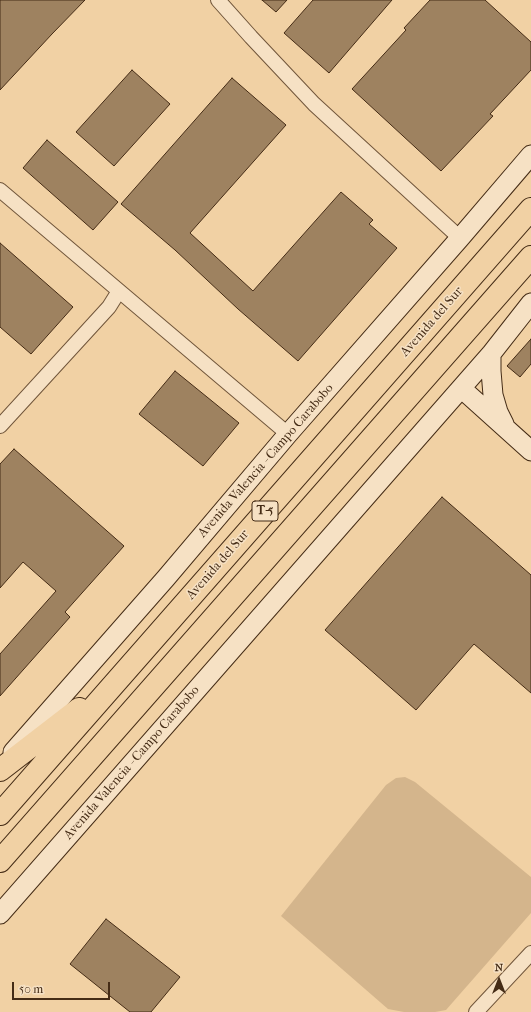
<!DOCTYPE html>
<html>
<head>
<meta charset="utf-8">
<style>
	body { margin:0 }
	#map { position:relative; width:531px; height:1012px; overflow:hidden; background:#f1d1a4; font-family:"IM FELL French Canon",serif }
	canvas { display:block }
	.north { position:absolute; left:479px; top:960px; width:40px; height:40px; -webkit-text-stroke:3px #f6e1c4; paint-order:stroke; rotate:0deg; font-size:11px; font-weight:700; line-height:16px; text-align:center; color:#452c16 }
	.north::after { content:''; display:block; margin:auto; width:14px; height:18px; background:#452c16; clip-path:polygon(50% 0,100% 100%,50% 72%,0 100%) }
	.scale { position:absolute; left:12px; top:982px; width:98px; height:18px; box-sizing:border-box; border:2px solid #452c16; border-top:0; padding-left:5px; font-size:12px; line-height:14px; white-space:nowrap; color:#452c16; -webkit-text-stroke:3px #f6e1c4; paint-order:stroke }
</style>
</head>
<body>
<div id="map">
<canvas width="531" height="1012"></canvas>
<div class="north">N</div>
<div class="scale">50 m</div>
</div>
<script>
const context = document.querySelector('canvas').getContext('2d');
context.lineJoin = 'round';
function fill(path, color) {
  context.fillStyle = color;
  context.fill(path, 'evenodd');
}
function shape(rows) {
  const path = new Path2D();
  for (const r of rows) {
    path.moveTo(r[0], r[1]);
    for (let i = 2; i < r.length; i += 2) path.lineTo(r[i], r[i + 1]);
  }
  return path;
}
function trace(path, color, width, dash) {
  context.strokeStyle = color;
  context.lineWidth = width;
  context.lineCap = dash ? 'butt' : 'round';
  context.setLineDash(dash || []);
  context.stroke(path);
}
function label(font, color, halo, rows, align = 'center') {
  context.font = font + ' "IM FELL French Canon",serif';
  context.lineWidth = 3;
  context.setLineDash([]);
  context.textBaseline = 'middle';
  context.strokeStyle = halo;
  context.fillStyle = color;
  for (const [text, x, y, turn = 0] of rows) {
    context.save();
    context.translate(x, y);
    context.rotate((+turn || 0) * Math.PI / 180);
    context.textAlign = isNaN(turn) ? turn : align;
    if (halo) context.strokeText(text, 0, 0);
    context.fillText(text, 0, 0);
    context.restore();
  }
}
const green = shape([
	[405,777,415,782,531,877,531,913,446,1010,435,1012,404,1012,388,1009,281,916,386,785,396,778]
]);
const building = shape([
	[0,0,85,0,52,34,0,90,0,0],
	[262,0,287,0,276,12,262,0],
	[313,0,392,0,329,73,284,33,313,0],
	[430,0,485,0,531,42,531,70,490,114,493,116,441,171,352,89,406,30,404,28,430,0],
	[132,70,170,104,114,166,76,132,132,70],
	[232,78,286,125,190,233,253,291,341,192,373,220,369,224,397,248,298,361,238,309,175,250,121,204,232,78],
	[47,140,118,202,93,230,23,168,47,140],
	[0,243,73,307,31,354,0,327,0,243],
	[531,339,531,364,520,377,507,366,531,339],
	[175,371,239,423,203,466,139,414,175,371],
	[14,449,124,546,65,612,70,617,0,696,0,654,56,591,23,562,0,588,0,464,14,449],
	[442,497,531,575,531,693,474,644,416,710,325,630,442,497],
	[106,919,180,977,151,1012,130,1012,70,964,106,919]
]);
const street = shape([
	[218,0,251,37,314,104,460,238],
	[0,190,288,434],
	[0,426,109,307,119,291],
	[476,1012,531,953]
]);
const secondary = shape([
	[491,354,491,371,493,395,498,412,504,424],
	[461,388,531,451],
	[13,752,166,578,288,434,460,238,531,155],
	[0,914,491,354,531,303]
]);
const highway = shape([
	[0,770,79,709],
	[0,814,531,209],
	[0,861,531,257]
]);
const shields = [
	[265,511,26]
];
const shieldNames = [
	["T-5",265,511]
];
const streetNames = [
	["Avenida del Sur",432,322,-49],
	["Avenida Valencia - Campo Carabobo",266,461,-49],
	["Avenida del Sur",218,565,-49],
	["Avenida Valencia - Campo Carabobo",132,763,-49]
];
fill(green, '#d4b58c');
fill(building, '#9e8260');
trace(building, '#452c16', 1);
trace(street, '#70553a', 16);
trace(secondary, '#452c16', 21);
trace(highway, '#452c16', 24);
trace(street, '#f6e1c4', 14);
trace(secondary, '#f6e1c4', 19);
trace(highway, '#f1d1a4', 22);
for (const [x, y, w] of shields) {
  const box = new Path2D();
  box.roundRect(x - w / 2, y - 10, w, 20, 3);
  context.fillStyle = '#f6e1c4';
  context.fill(box);
  trace(box, '#452c16', 1);
}
label('bold 12px', '#452c16', null, shieldNames);
label('13px', '#452c16', '#f6e1c4', streetNames);
</script>
</body>
</html>
